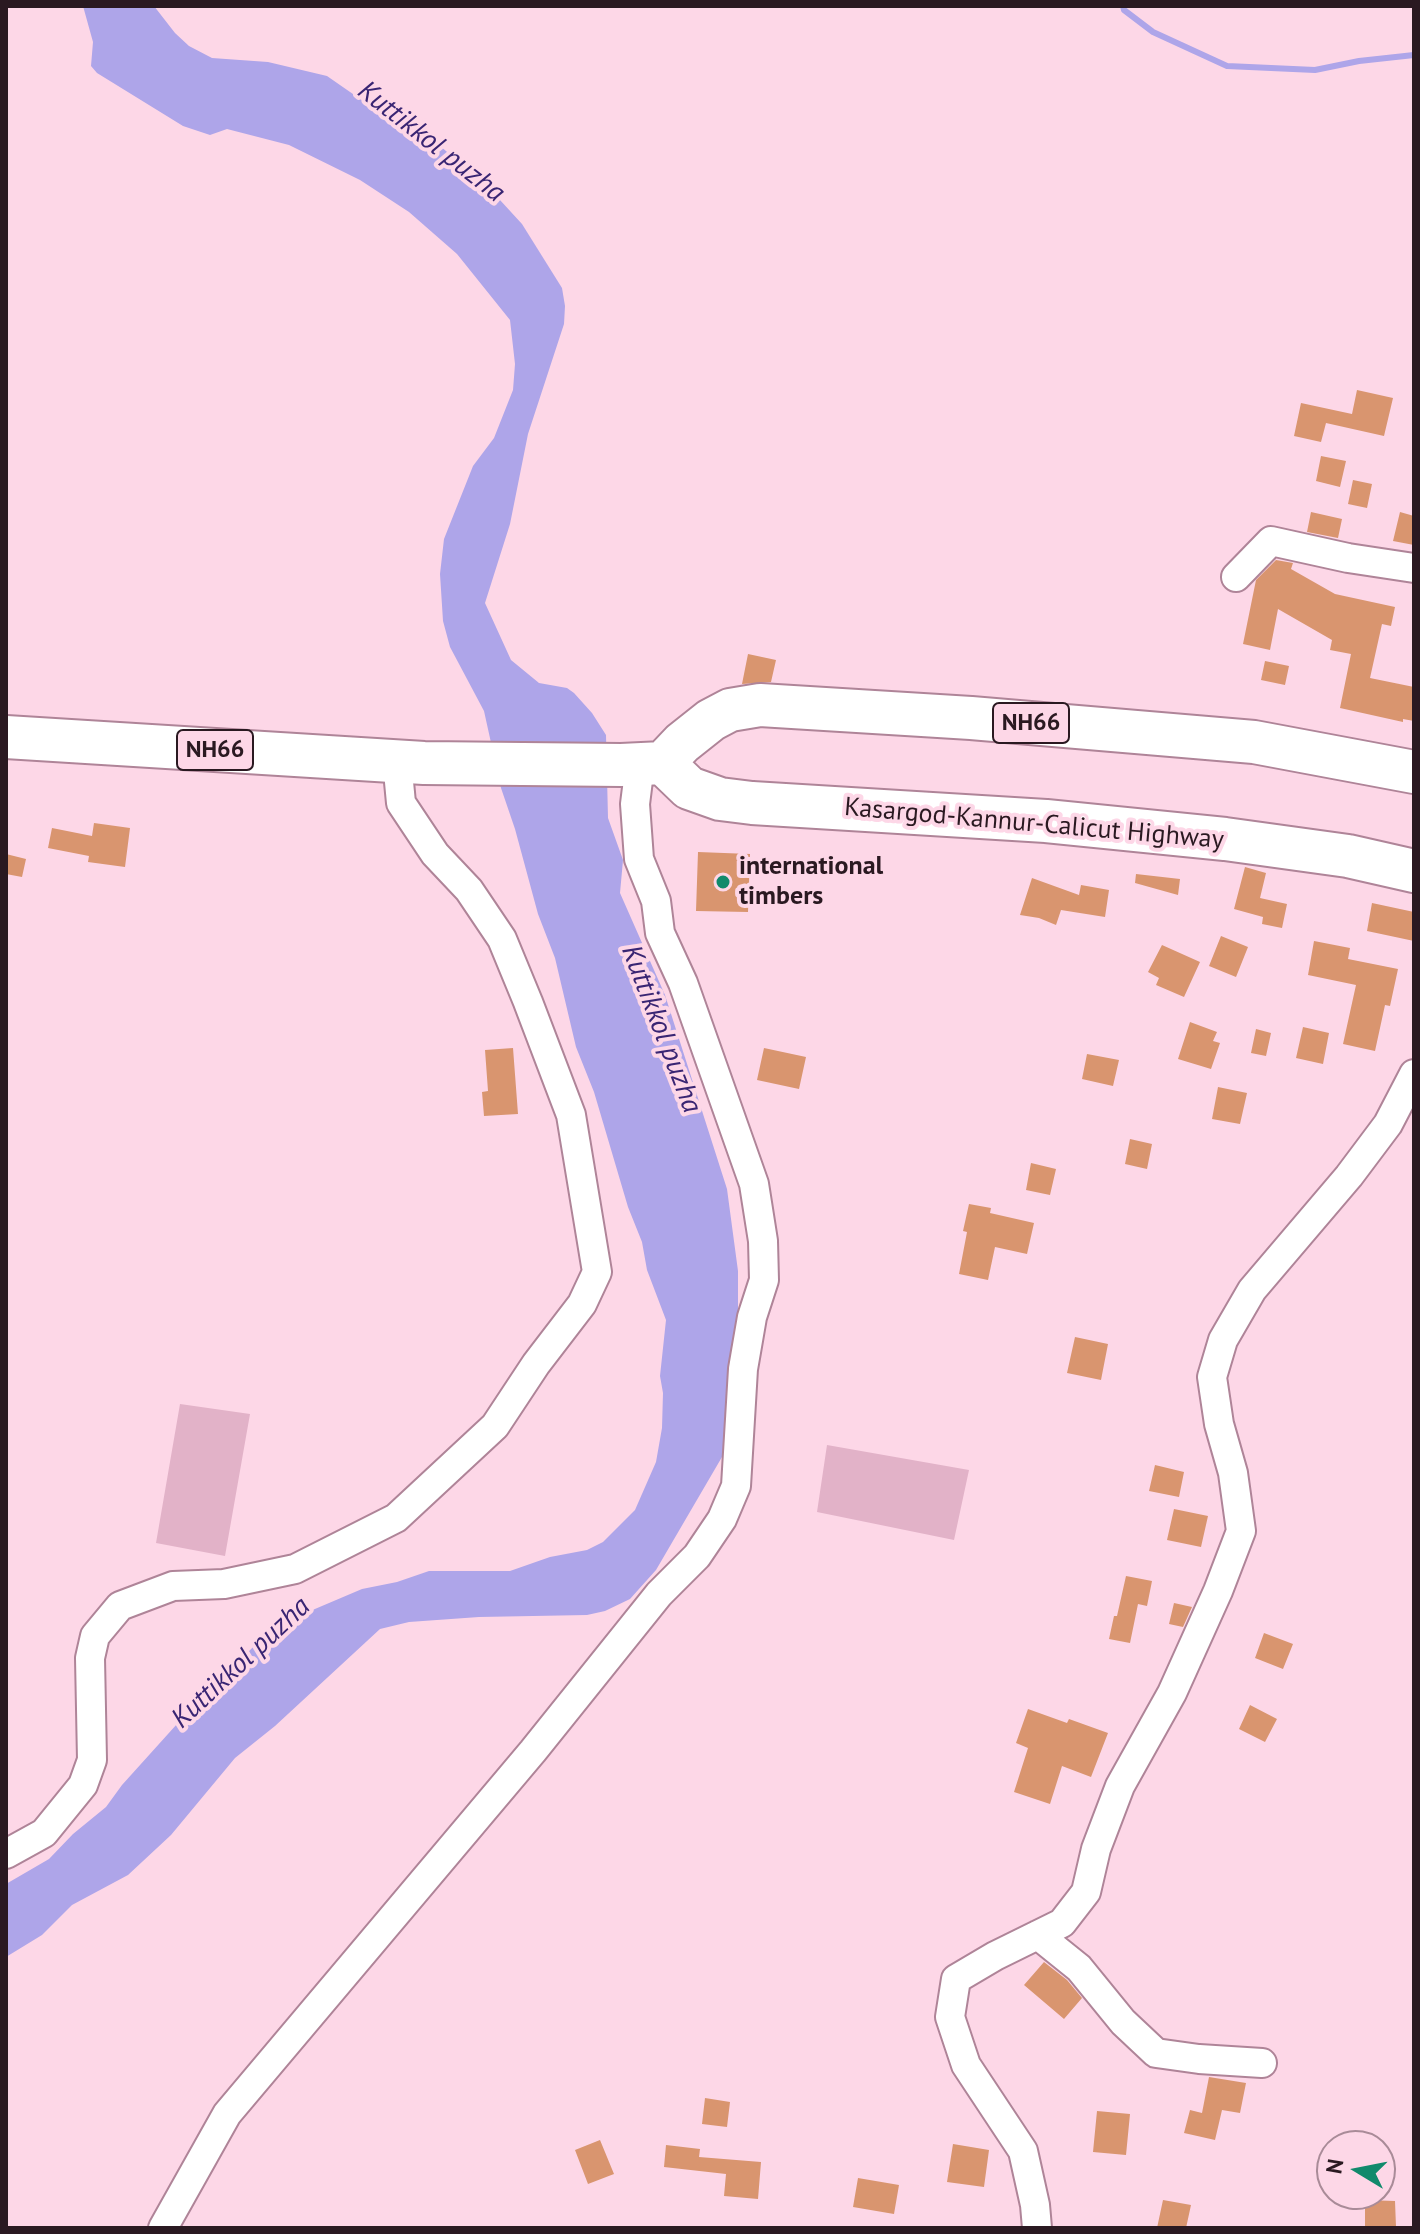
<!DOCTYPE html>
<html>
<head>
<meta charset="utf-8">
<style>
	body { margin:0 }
	#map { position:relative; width:1420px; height:2234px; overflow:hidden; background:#fdd7e7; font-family:"PT Sans",sans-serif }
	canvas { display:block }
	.frame { position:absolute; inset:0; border:8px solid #2a1921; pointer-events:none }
	.north { position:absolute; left:1316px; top:2130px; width:80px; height:80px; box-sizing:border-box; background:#fdd7e7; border:2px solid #a98b98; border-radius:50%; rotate:280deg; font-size:22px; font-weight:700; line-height:32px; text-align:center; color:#2a1921 }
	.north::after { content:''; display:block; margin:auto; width:28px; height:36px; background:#118a6c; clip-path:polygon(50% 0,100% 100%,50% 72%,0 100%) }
</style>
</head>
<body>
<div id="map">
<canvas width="1420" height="2234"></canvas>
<div class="frame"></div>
<div class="north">N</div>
</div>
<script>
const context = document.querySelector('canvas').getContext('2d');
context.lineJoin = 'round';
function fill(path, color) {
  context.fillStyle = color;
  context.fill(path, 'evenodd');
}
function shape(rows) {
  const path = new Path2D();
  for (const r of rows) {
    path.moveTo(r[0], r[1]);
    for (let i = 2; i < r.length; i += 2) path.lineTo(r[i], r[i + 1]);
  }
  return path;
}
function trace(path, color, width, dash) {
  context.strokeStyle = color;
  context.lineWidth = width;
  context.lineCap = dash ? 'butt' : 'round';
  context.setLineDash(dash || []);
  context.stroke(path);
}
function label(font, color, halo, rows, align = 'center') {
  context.font = font + ' "PT Sans",sans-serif';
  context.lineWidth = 8;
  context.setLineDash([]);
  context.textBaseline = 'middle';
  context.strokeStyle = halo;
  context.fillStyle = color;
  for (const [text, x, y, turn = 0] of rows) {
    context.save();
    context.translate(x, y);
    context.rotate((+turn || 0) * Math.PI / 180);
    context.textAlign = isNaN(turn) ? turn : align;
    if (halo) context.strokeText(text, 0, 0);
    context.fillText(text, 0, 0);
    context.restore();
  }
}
const green = shape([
	[180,1404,250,1414,225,1556,156,1543],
	[827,1445,969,1470,954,1540,817,1512]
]);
const water = shape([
	[83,6,154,6,175,33,189,46,212,58,268,62,327,76,363,101,425,133,489,188,522,224,562,288,565,306,564,324,528,434,510,524,485,603,511,660,539,683,567,688,574,693,592,713,606,735,608,818,623,860,620,893,665,995,727,1189,738,1271,738,1405,733,1432,722,1457,656,1570,630,1599,605,1611,587,1615,479,1617,409,1622,380,1629,275,1726,235,1758,171,1835,128,1875,72,1905,42,1935,6,1957,6,1884,49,1859,73,1834,106,1807,122,1785,177,1724,259,1641,289,1620,362,1589,397,1582,429,1571,510,1571,550,1557,587,1550,603,1542,635,1510,656,1462,662,1428,663,1393,660,1376,666,1320,647,1270,642,1242,628,1207,594,1092,576,1047,555,958,538,914,515,829,501,788,484,711,450,647,443,621,440,574,444,539,473,466,494,438,513,390,515,364,510,320,457,254,409,212,360,180,289,145,227,129,210,135,183,126,97,73,91,66,93,42]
]);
const stream = shape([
	[1123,6,1124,10,1153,32,1227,66,1315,70,1359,61,1414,55]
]);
const building = shape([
	[1357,390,1393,398,1384,436,1326,423,1321,442,1294,436,1301,403,1352,414],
	[1321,456,1346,461,1340,487,1316,481],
	[1353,480,1372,484,1367,508,1348,504],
	[1311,512,1342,519,1338,538,1307,532],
	[1400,512,1414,516,1414,545,1393,541],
	[1276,560,1293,563,1291,569,1335,594,1395,607,1391,626,1382,624,1370,678,1414,687,1414,721,1403,719,1403,722,1340,708,1351,654,1330,650,1332,640,1278,609,1270,650,1243,644,1256,580],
	[748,654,776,660,771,682,742,684],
	[1265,661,1289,666,1285,685,1261,680],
	[94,823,130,828,125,867,88,862,89,856,48,848,52,828,92,836],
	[698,852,750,854,748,912,696,911],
	[6,854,26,859,22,877,6,874],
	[1245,867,1266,873,1260,898,1287,904,1282,928,1262,924,1263,917,1234,909],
	[1136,874,1180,879,1178,895,1135,883],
	[1032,878,1079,895,1081,885,1109,890,1105,917,1061,910,1056,925,1039,918,1020,915],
	[1372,903,1414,912,1414,941,1367,931],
	[1221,936,1248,947,1236,977,1209,966],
	[1314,941,1350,948,1348,959,1398,969,1390,1006,1385,1005,1375,1051,1343,1044,1356,985,1308,975],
	[1162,945,1200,962,1184,997,1156,985,1159,978,1148,972],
	[1190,1022,1217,1032,1213,1041,1220,1043,1211,1069,1178,1059],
	[1303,1027,1329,1033,1323,1064,1296,1058],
	[1256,1029,1271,1033,1266,1056,1251,1053],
	[513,1048,518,1114,484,1116,482,1092,488,1091,485,1050],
	[764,1048,806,1057,799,1089,757,1080],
	[1087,1054,1119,1060,1113,1086,1082,1079],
	[1218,1087,1247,1093,1240,1124,1212,1119],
	[1130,1139,1152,1144,1147,1169,1125,1164],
	[1031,1163,1056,1169,1050,1195,1026,1190],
	[969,1204,991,1208,990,1213,1034,1223,1027,1254,995,1247,988,1280,959,1274,967,1232,963,1231],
	[1075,1337,1108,1344,1101,1380,1067,1373],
	[1155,1465,1184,1472,1179,1497,1149,1491],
	[1174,1509,1208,1516,1201,1547,1167,1540],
	[1126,1576,1152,1581,1147,1606,1138,1604,1130,1643,1109,1639,1114,1616,1117,1616],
	[1174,1603,1192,1607,1183,1627,1169,1624],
	[1264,1633,1293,1644,1283,1669,1255,1658],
	[1250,1705,1277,1719,1265,1742,1239,1729],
	[1028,1709,1067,1723,1069,1719,1108,1733,1091,1777,1062,1766,1050,1804,1014,1792,1028,1748,1016,1743],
	[1044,1962,1067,1980,1082,1998,1064,2019,1024,1985],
	[1209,2077,1246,2083,1240,2113,1222,2110,1215,2140,1184,2133,1190,2110,1202,2113],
	[705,2098,730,2102,727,2127,702,2124],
	[1097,2111,1130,2114,1126,2155,1093,2152],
	[600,2140,614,2174,588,2184,575,2150],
	[953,2144,989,2150,984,2187,947,2182],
	[666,2145,700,2149,699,2157,761,2162,758,2199,724,2196,726,2174,664,2167],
	[858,2178,899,2185,894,2214,853,2207],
	[1163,2200,1191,2205,1186,2228,1157,2228],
	[1365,2200,1395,2201,1396,2227,1365,2227]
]);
const minor = shape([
	[1236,577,1271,541,1348,558,1414,568],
	[6,1854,44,1833,83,1785,92,1760,90,1658,95,1636,120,1606,173,1586,224,1584,295,1569,396,1518,495,1426,536,1364,582,1304,597,1272,571,1115,528,1002,502,939,469,890,435,854,401,803,397,761],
	[1038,1935,1079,1968,1123,2022,1156,2053,1199,2059,1262,2063],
	[163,2228,227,2114,533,1751,659,1594,697,1556,722,1519,736,1486,743,1369,752,1317,764,1280,763,1241,754,1184,683,983,660,933,656,901,639,859,635,804,640,764],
	[1037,2228,1035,2205,1023,2151,966,2065,950,2017,956,1979,995,1956,1062,1923,1086,1892,1096,1849,1120,1786,1172,1693,1218,1591,1241,1531,1233,1473,1219,1424,1212,1377,1223,1340,1252,1290,1349,1176,1388,1124,1414,1074]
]);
const highway = shape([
	[6,737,424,763,621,765,663,763,682,743,711,720,730,710,760,705,971,718,1254,742,1414,772],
	[663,763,689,788,720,799,752,803,1046,821,1225,839,1348,856,1414,871]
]);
const markers = [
	[723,882,8,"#118a6c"]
];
const shields = [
	[1031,723,76],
	[215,750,76]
];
const shieldNames = [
	["NH66",1031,723],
	["NH66",215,750]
];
const streetNames = [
	["Kasargod-Kannur-Calicut Highway",1034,824,5]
];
const poiNames = [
	["international",739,867],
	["timbers",739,897]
];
const waterNames = [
	["Kuttikkol puzha",431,142,38],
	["Kuttikkol puzha",661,1029,69],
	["Kuttikkol puzha",241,1663,-43]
];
fill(green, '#e2b2c8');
fill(water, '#aea5e9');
trace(stream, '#aea5e9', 6);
fill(building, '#d9956f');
trace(minor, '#af8498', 32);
trace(highway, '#af8498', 46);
trace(minor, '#fff', 28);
trace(highway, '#fff', 42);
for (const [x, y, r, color] of markers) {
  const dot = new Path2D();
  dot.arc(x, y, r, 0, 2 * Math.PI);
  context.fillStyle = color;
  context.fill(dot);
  trace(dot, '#fdd7e7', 3);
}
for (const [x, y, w] of shields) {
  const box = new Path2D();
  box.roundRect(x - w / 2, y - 20, w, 40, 6);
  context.fillStyle = '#fdd7e7';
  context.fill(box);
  trace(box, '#2a1921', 2);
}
label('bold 24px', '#2a1921', null, shieldNames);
label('26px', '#2a1921', '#fdd7e7', streetNames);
label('bold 26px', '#2a1921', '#fdd7e7', poiNames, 'left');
label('italic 28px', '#392573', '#fdd7e7', waterNames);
</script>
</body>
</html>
